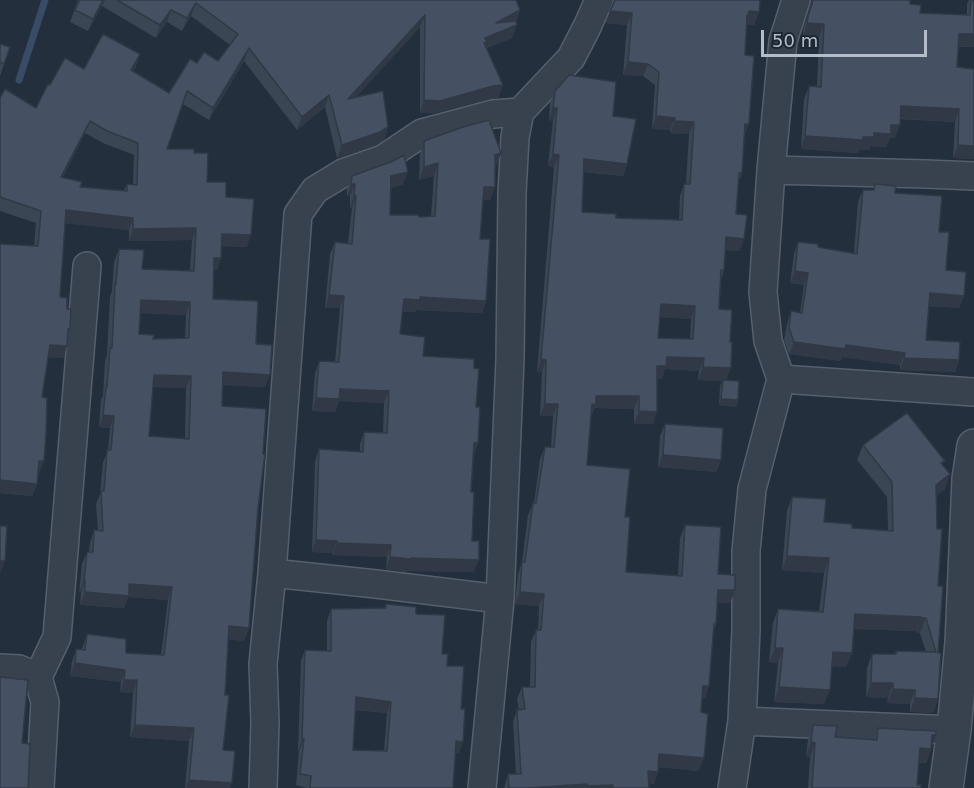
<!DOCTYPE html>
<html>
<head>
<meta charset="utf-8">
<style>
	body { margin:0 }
	#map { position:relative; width:974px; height:788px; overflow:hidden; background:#242f3e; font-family:"DejaVu Sans",sans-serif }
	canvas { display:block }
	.scale { position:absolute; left:761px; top:30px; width:166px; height:27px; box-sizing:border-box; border:3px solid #b4bcc9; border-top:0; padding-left:8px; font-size:18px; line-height:21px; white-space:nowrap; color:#b4bcc9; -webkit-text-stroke:4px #1d2633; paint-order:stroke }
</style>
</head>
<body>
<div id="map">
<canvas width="974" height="788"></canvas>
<div class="scale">50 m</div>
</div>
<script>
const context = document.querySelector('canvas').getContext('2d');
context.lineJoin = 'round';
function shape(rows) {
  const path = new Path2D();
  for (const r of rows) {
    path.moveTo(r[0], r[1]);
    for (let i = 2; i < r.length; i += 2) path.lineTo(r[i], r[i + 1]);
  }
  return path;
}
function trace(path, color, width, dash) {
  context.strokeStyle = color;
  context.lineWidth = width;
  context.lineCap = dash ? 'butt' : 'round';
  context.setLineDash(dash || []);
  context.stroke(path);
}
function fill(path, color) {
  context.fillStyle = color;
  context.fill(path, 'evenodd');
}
const stream = shape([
	[19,80,45,0]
]);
const minor = shape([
	[771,170,926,174,974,176],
	[781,379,974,392],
	[272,573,376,584,500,599],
	[0,668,19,669,38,677,45,702,40,788],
	[38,677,57,637,87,266],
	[742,721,954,730],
	[263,788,265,723,263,664,272,573,298,214,315,190,343,173,383,159,422,133,493,114,520,112],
	[482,788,500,599,510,359,512,193,515,137,520,112,571,58,587,27,599,0],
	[732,788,742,721,746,630,746,551,752,489,781,379,768,341,763,292,771,170,783,41,796,0]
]);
const tertiary = shape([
	[946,788,954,730,962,643,969,479,974,446]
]);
const wall = shape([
	[78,0,516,0,520,10,516,22,512,38,487,48,503,85,498,98,489,99,435,113,420,113,420,27,356,97,388,127,384,140,376,145,337,158,325,107,297,130,244,61,209,120,183,104,167,149,194,153,207,182,226,197,247,247,222,246,221,258,217,270,213,270,213,299,256,344,265,387,223,385,222,406,258,508,249,628,244,641,228,639,223,750,230,788,185,788,189,741,130,737,133,693,120,692,121,682,70,676,72,662,76,649,82,649,87,634,126,653,161,655,168,600,128,597,124,608,80,605,81,593,79,593,82,564,87,552,89,552,90,543,94,530,98,531,96,504,100,494,103,462,108,450,110,428,99,427,101,400,103,396,105,361,107,355,110,297,112,291,114,262,119,249,142,269,190,271,192,240,129,241,129,230,65,223,60,297,67,309,70,329,63,358,48,357,42,397,39,474,38,474,37,484,32,496,0,493,0,244,34,246,36,223,0,211,0,98,36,108,50,85,84,69,136,67,133,71,169,93,197,63,218,61,230,45,191,16,182,31,167,22,156,38,102,6,88,31,70,22],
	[85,133,103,143,134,155,133,184,127,184,124,191,80,187,63,177],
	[141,313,186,315,185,338,153,339,139,334],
	[153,387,186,388,185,439,149,436],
	[614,0,760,0,759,12,754,25,747,24,745,55,744,137,742,173,738,183,736,214,740,251,726,250,724,270,721,280,719,309,727,380,738,400,736,407,719,405,720,386,722,381,698,380,699,371,665,369,662,379,657,378,653,424,634,424,634,409,595,408,591,417,587,465,625,517,626,572,678,576,680,538,685,525,718,574,730,603,718,603,716,624,713,632,709,686,705,698,702,698,699,771,659,767,654,784,649,784,649,788,504,788,508,774,516,774,513,722,517,710,519,709,517,699,522,687,530,687,531,642,536,630,538,630,539,606,515,604,518,574,522,562,528,515,533,503,534,503,540,459,545,447,551,447,553,416,540,416,542,372,537,372,554,167,548,166,553,121,549,120,550,103,555,91,613,116,627,164,623,176,583,172,582,212,616,218,679,220,680,196,684,184,686,184,689,134,670,133,670,130,652,129,655,85,643,76,623,75,627,25,606,23],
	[660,317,691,319,690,339,658,338],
	[812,0,910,0,910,4,920,13,967,15,967,4,969,0,974,0,974,47,958,47,957,67,974,69,974,159,953,158,955,122,900,119,895,138,890,138,886,147,871,146,869,150,859,150,858,153,801,149,804,99,809,86,817,87,819,37,803,36,803,30],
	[0,44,10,47,0,76],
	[424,141,497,165,495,166,495,187,490,200,483,200,480,239,486,301,482,313,416,310,415,312,403,312,400,334,423,356,474,368,474,455,471,492,472,541,474,572,407,571,407,572,386,569,387,557,332,555,332,553,312,552,315,462,319,449,360,452,360,444,364,432,383,433,384,403,339,401,335,412,312,411,315,373,319,361,335,362,340,308,325,308,330,254,335,242,348,243,352,208,350,208,350,196,347,196,347,189,352,176,403,184,391,188,390,215,419,217,431,216,434,176,419,180,420,154],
	[875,184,895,193,939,232,946,270,964,296,959,308,929,306,926,340,959,360,955,372,900,370,900,365,842,357,841,361,789,354,784,340,787,324,791,311,800,313,804,285,790,283,794,254,798,242,818,247,854,253,858,202,863,190,873,190],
	[665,424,721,460,716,472,658,467,660,436],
	[863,445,943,465,945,489,936,495,938,586,938,699,933,713,910,712,910,704,887,703,888,698,866,697,867,668,872,654,895,654,896,651,926,652,920,633,916,632,916,631,853,629,852,653,846,667,831,666,824,704,774,702,778,663,769,662,773,623,778,609,819,611,824,573,782,570,787,511,792,497,824,522,852,528,888,530,887,497,857,460],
	[386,604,416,614,442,654,447,666,459,753,456,753,453,788,307,788,296,785,299,751,298,751,301,661,305,650,327,651,327,621,331,609,384,608],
	[355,710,387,713,384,751,353,750],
	[813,725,835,737,873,740,878,728,936,735,926,763,919,763,917,785,921,788,808,788,810,757,806,756,808,740]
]);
const shadedWall = shape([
	[103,0,105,0,102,6,88,31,93,19],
	[196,3,191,16,182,31,187,18],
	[171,10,167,22,156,38,160,25],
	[520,10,516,23,496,23],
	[610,11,632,13,627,25,606,23],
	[749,11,759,12,754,25,745,24],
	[425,15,420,27,343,111,348,99],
	[807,23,824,24,819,37,803,36],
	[517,25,512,38,484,49,485,38],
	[959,34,974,34,974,47,954,46],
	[249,48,244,61,209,120,213,108],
	[140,54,136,67,127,83,131,70],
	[628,62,648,64,643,76,623,75],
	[503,85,498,98,489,99,435,113,420,113,424,100,493,86],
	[329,95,325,107,297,130,302,117],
	[901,106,959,109,955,122,896,118],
	[553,108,557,108,553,121,549,120],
	[656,116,675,118,670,130,652,129],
	[90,121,85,133,57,189,61,177],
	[675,121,694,122,689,134,670,133],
	[745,124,749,124,744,137],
	[891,125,900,125,895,138,890,138,886,147,871,146,869,150,859,150,858,153,801,149,805,136,863,137,874,133],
	[388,127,384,140,376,145,337,158,342,145],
	[958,145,974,146,974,159,953,158],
	[501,153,497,165,490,168,495,155],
	[553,154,559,155,554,167,548,166],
	[584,159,627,164,623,176,579,171],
	[438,163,434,176,419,180,424,167],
	[408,172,403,184,387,189,391,176],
	[351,184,355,184,350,196,347,196],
	[484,187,495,187,490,200,479,200],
	[354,195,356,196,352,208,350,208],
	[66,210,133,218,129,230,61,223],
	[196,228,192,240,129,241,133,229],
	[222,234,251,235,247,247,218,246],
	[726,237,744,239,740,251,722,249],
	[214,258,221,258,217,270,209,270],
	[795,271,808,273,804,285,790,283],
	[930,293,964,296,959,308,926,305],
	[329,295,344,296,340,308,325,308],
	[420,297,486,301,482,313,416,310,415,312,399,312,404,299],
	[141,300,190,302,186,315,137,313],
	[661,304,695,306,691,319,657,317],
	[794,342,846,345,905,353,900,365,842,357,841,361,789,354],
	[50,345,67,346,63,358,45,357],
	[667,357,704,358,699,371,665,369,662,379,653,378,657,366],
	[904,358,959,360,955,372,900,370],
	[541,359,546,360,542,372,537,372],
	[703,367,731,368,726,381,698,380],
	[223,372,270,375,265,387,219,385],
	[154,375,191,376,186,388,150,387],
	[340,389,389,391,384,403,339,401,335,412,312,411,316,398],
	[596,396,639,396,634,409,595,408,591,417,587,417,592,404],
	[721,399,738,400,736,407,719,405],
	[545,404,558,404,553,416,540,416],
	[639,411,657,412,653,424,634,424],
	[103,415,114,416,110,428,99,427],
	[474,443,478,443,474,455],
	[663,455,721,460,716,472,658,467],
	[39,461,44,461,39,474,34,473],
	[950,474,945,489,931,500,936,485],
	[0,480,37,484,32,496,0,493],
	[316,540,337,541,332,553,312,552],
	[337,543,391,545,387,557,332,555],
	[787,556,829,558,824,573,782,570],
	[390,557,411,558,479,560,474,572,407,571,407,572,386,569],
	[0,561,5,561,0,573],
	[84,581,85,581,81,593,79,593],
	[129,584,172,587,168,600,128,597,124,608,80,605,85,592],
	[718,590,735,590,730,603,714,603],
	[520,592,544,594,539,606,515,604],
	[855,614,921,617,916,631,849,629],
	[921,618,926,618,920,633,916,632],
	[229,626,249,628,244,641,224,639],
	[775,648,783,648,778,663,769,662],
	[833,652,852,653,846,667,827,666],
	[75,663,125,670,121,682,70,676],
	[124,680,137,680,133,693,120,692],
	[871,683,893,683,888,698,866,697],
	[703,686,709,686,705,698,698,698],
	[779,687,830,690,824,704,774,702],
	[893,689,915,690,910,704,887,703],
	[356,697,391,702,387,713,352,709],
	[915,698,938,699,933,713,910,712],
	[135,725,194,728,189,741,130,737],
	[932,735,936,735,926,763,914,762,920,748],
	[302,739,304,739,299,751,298,751],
	[456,741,463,742,459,753,452,753],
	[811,742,815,743,810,757,806,756],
	[659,754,704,758,699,771,655,767],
	[648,771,658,772,654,784,644,784],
	[189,780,232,783,230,788,186,788],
	[587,784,585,788,527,788],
	[613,785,612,788,586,788,587,786]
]);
const building = shape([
	[80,0,103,0,93,19,75,10,80,0],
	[117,0,516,0,520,10,496,23,516,21,517,25,485,38,487,42,484,43,503,85,493,86,440,101,424,100,425,15,348,99,383,91,388,127,380,132,342,145,329,95,302,117,249,48,213,108,187,91,167,149,194,149,194,153,208,153,207,182,226,182,226,197,254,199,251,235,222,234,221,258,214,258,213,299,258,301,256,344,272,345,270,375,223,372,222,406,266,409,263,454,265,454,258,508,249,628,229,626,225,695,229,695,223,750,235,751,232,783,189,780,194,728,135,725,137,680,124,680,125,670,75,663,76,649,85,650,87,634,126,639,126,653,164,655,172,587,129,584,129,596,85,592,85,581,84,581,87,552,93,552,94,530,103,531,101,491,104,491,107,450,111,450,114,416,103,415,106,387,107,387,110,348,112,348,115,284,116,284,119,249,144,250,142,269,194,271,196,228,133,229,133,218,66,210,60,297,67,298,67,309,71,309,70,329,68,329,67,346,50,345,42,397,47,398,46,434,44,461,39,461,37,484,0,480,0,244,38,246,41,211,0,197,0,98,5,89,36,108,48,84,50,85,65,58,84,69,103,34,140,54,131,70,169,93,190,59,197,63,204,52,218,61,238,34,196,3,187,18,171,10,160,25,117,0],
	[90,121,107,131,138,143,137,185,127,184,127,191,80,187,82,182,61,177,90,121],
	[141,300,190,302,189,338,153,339,154,335,139,334,141,300],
	[154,375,191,376,189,439,149,436,154,375],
	[615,0,760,0,759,12,749,11,748,15,747,15,745,55,754,56,749,124,745,124,742,173,739,173,736,214,747,215,744,239,726,237,724,270,721,270,719,309,732,310,730,342,732,342,731,368,703,367,704,358,667,357,666,366,657,366,657,412,639,411,639,396,596,396,596,405,592,404,587,465,630,469,625,517,630,517,626,572,682,576,685,525,721,527,718,574,735,575,735,590,718,590,716,624,714,624,709,686,703,686,701,712,708,714,704,758,659,754,658,772,648,771,649,788,613,788,613,785,587,786,587,784,527,788,509,788,508,774,521,774,517,710,525,709,522,687,535,687,536,630,541,630,544,594,520,592,522,562,525,562,533,503,536,503,545,447,554,447,558,404,545,404,546,360,541,359,559,155,553,154,557,108,553,108,555,91,569,75,616,82,613,116,636,119,627,164,584,159,582,212,616,214,616,218,682,220,684,184,690,184,694,122,675,121,675,118,656,116,659,72,648,64,628,62,632,13,610,11,615,0],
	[661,304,695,306,693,339,658,338,661,304],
	[813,0,910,0,910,4,921,5,920,13,970,15,971,0,974,0,974,34,959,34,957,67,974,69,974,146,958,145,959,109,901,106,900,125,891,125,891,134,874,133,874,137,863,137,863,140,805,136,809,86,821,87,824,24,807,23,808,17,813,0],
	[0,44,10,47,4,64,0,62,0,44],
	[489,120,501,153,495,155,495,187,484,187,480,239,490,239,486,301,420,297,420,300,404,299,400,334,425,337,423,356,474,359,474,368,479,369,476,407,480,407,478,443,474,443,471,492,474,492,472,541,479,541,479,560,411,558,411,559,390,557,391,545,337,543,337,541,316,540,319,449,363,452,364,432,387,433,389,391,340,389,339,399,316,398,319,361,339,362,344,296,329,295,335,242,352,244,356,196,354,195,355,184,351,184,352,176,393,161,404,155,408,172,391,176,390,215,418,215,419,217,435,216,438,163,424,167,424,141,463,127,489,120],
	[875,184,896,186,895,193,942,196,939,232,949,232,946,270,966,272,964,296,930,293,926,340,960,342,959,360,904,358,905,353,846,345,845,349,794,342,789,328,791,311,802,313,808,273,795,271,798,242,818,244,818,247,857,254,863,190,874,190,875,184],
	[723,380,739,381,738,400,721,399,723,380],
	[907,413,945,461,941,463,950,474,936,485,937,529,942,529,938,586,943,586,938,653,941,653,938,699,915,698,915,690,893,689,893,683,871,683,872,654,896,654,896,651,936,652,926,618,921,618,921,617,855,614,852,653,833,652,830,690,779,687,783,648,775,648,778,609,823,612,829,558,787,556,792,497,826,499,824,522,852,524,852,528,893,531,892,482,863,445,907,413],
	[665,424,723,428,721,460,663,455,665,424],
	[0,526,7,526,5,561,0,561,0,526],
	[386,604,416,607,416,614,445,615,442,654,448,654,447,666,464,666,461,709,465,709,463,742,456,741,453,788,310,788,311,776,300,774,304,739,302,739,305,650,331,651,331,609,386,608,386,604],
	[356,697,391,702,387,751,353,750,356,697],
	[0,677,28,680,22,743,30,744,28,788,0,788,0,677],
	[813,725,837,726,835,737,877,740,878,728,936,731,936,735,932,735,931,749,920,748,917,785,921,785,921,788,812,788,815,743,811,742,813,725]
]);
trace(stream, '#394c67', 7);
trace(minor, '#565f6c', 30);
trace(tertiary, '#565f6c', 36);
trace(minor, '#38414e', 27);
trace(tertiary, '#38414e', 33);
fill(wall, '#3b4654');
fill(shadedWall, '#303945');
fill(building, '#455162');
trace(building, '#303945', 1.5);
</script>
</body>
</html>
